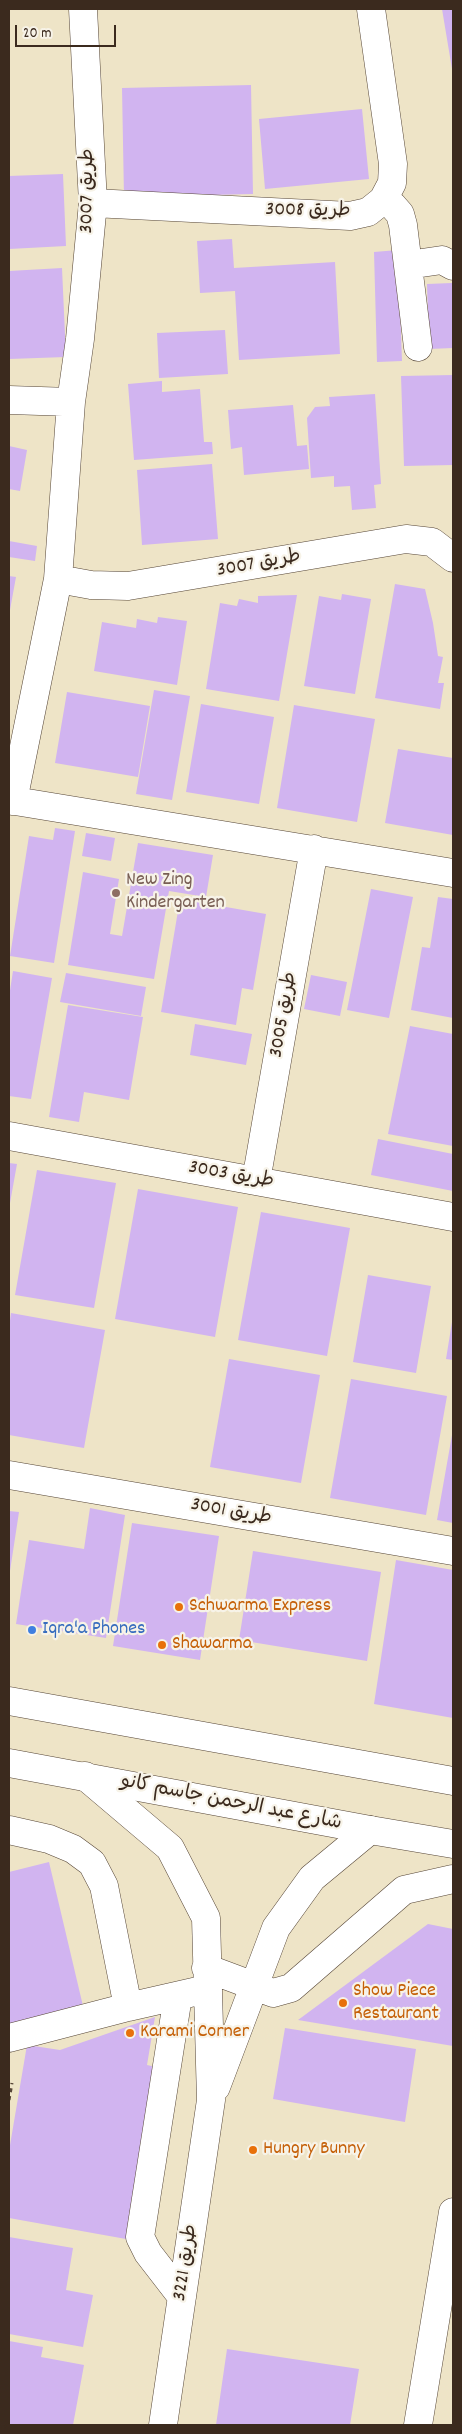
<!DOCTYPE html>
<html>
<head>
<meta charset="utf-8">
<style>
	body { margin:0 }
	#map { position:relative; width:462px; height:2434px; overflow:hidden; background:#eee4c7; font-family:Dekko,sans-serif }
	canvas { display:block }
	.frame { position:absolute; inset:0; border:10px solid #3b2a1e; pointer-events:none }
	.scale { position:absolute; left:15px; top:25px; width:101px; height:22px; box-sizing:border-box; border:2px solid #3b2a1e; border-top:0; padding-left:6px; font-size:15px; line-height:18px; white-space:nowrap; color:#3b2a1e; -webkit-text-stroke:4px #f7f3e8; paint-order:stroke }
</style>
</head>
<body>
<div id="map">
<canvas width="462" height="2434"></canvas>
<div class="frame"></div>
<div class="scale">20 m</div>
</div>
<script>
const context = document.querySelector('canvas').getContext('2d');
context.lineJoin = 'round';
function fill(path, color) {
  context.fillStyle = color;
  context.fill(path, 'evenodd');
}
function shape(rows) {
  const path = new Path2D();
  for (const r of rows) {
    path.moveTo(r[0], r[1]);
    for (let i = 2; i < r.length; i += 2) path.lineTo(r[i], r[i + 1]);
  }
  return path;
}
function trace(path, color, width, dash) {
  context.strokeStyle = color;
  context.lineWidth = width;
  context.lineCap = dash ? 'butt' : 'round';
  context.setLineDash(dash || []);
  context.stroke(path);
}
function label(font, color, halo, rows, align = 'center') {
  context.font = font + ' Dekko,"Playpen Sans Arabic",sans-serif';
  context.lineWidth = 4.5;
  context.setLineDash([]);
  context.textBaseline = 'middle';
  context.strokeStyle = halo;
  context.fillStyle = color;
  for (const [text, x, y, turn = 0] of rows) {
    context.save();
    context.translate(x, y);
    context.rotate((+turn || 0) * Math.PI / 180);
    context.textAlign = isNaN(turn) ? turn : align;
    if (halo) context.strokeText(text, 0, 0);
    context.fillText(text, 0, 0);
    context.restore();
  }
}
const building = shape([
	[442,9,453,9,453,69,452,69],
	[251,85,253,194,124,197,122,88],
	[362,109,369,179,265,189,259,119],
	[63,174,66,246,9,249,9,176],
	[232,239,234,268,335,262,340,354,239,360,235,291,200,293,197,241],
	[398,250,402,361,377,362,374,252],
	[62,268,66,357,9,359,9,271],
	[452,283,453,348,429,349,427,284],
	[225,330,228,374,159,378,157,333],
	[453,375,453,465,404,466,401,376],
	[162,381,162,392,200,389,204,442,212,442,213,454,134,460,128,384],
	[375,394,381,484,374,485,376,508,352,510,350,486,334,487,334,476,311,478,307,418,315,407,330,406,329,397],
	[293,405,297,446,307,445,309,469,244,475,242,447,231,449,228,410],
	[9,446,27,450,20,491,9,489],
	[212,464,218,539,142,545,137,470],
	[9,541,37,546,35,561,9,557],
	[9,576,16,577,10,610,9,609],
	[395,584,425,589,433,623,438,656,443,657,438,683,444,683,440,709,375,698],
	[342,594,371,599,355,694,304,686,319,596,341,600],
	[297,595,279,701,206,689,220,603,237,606,239,599,258,603,258,596],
	[158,617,187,621,177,685,94,671,102,622,136,628,137,619,157,623],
	[154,690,190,696,172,800,136,794],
	[67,692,150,706,138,777,55,763],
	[201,704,274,717,259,804,186,792],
	[294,705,375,719,357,822,277,808],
	[398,749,453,758,453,835,385,823],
	[55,828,75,831,54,963,10,956,29,836,53,840],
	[86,833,115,838,111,861,82,856],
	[138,843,213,855,206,897,169,891,154,979,68,965,83,872,119,879,110,934,122,936],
	[371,889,413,897,389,1018,347,1010],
	[438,897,453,899,453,1018,411,1010,422,947,430,948],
	[180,899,266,914,253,990,242,988,236,1025,161,1012],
	[13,971,52,978,31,1099,9,1096,9,997],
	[66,973,146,987,141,1016,60,1002],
	[311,975,347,982,340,1016,304,1009],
	[68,1005,143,1017,129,1100,84,1092,79,1122,49,1117],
	[195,1024,252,1034,246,1065,190,1055],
	[410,1026,453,1034,453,1146,388,1134],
	[378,1139,453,1154,453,1191,371,1175],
	[9,1163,17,1164,10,1203,9,1203],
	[37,1170,116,1183,94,1308,15,1295],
	[138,1189,238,1207,215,1337,115,1319],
	[261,1212,350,1228,327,1356,238,1340],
	[368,1275,431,1286,416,1373,353,1362],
	[11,1313,105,1330,84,1448,9,1435,9,1328],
	[452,1322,453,1323,453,1360,446,1359],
	[229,1359,320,1375,301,1483,210,1467],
	[351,1379,447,1396,426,1515,330,1498],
	[452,1435,453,1435,453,1523,437,1520],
	[90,1508,125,1515,106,1638,16,1624,29,1540,84,1549],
	[9,1511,19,1512,10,1571,9,1571],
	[132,1523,219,1536,200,1660,113,1646],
	[253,1551,381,1572,367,1661,239,1640],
	[396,1560,453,1570,453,1718,374,1704],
	[49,1862,83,2006,9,2024,9,1872],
	[428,1924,453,1929,453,2046,298,2020],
	[155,2017,147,2065,156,2067,126,2239,9,2218,9,2151,27,2045,60,2050],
	[285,2028,416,2049,405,2122,273,2099],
	[9,2237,73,2248,66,2290,93,2295,83,2347,9,2334],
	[9,2341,43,2347,41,2357,84,2365,73,2425,9,2425],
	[227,2349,359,2369,350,2425,216,2425]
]);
const path = shape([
	[9,2100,12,2083]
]);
const minor = shape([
	[383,200,393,206,400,214,403,225,418,347],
	[93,203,350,216,368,212,383,200,392,183,393,164,371,9],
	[408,265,442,260,453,266],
	[9,400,71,402],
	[58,579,91,585,128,586,406,539,432,542,453,558],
	[9,800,453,873],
	[13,801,58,579,71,402,80,339,93,203,83,9],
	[9,1136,453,1217],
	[256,1181,314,849],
	[9,1475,453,1551],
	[85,1776,170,1848,206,1918,211,2100,163,2425],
	[9,1830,49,1839,73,1849,92,1863,104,1886,128,2007,207,1989],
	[206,1968,273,1993,291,1988,404,1890,453,1879],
	[178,1996,140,2237,148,2253,182,2297],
	[9,2038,128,2007],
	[216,2087,276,1928,312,1878,370,1830],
	[418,2425,453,2212]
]);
const major = shape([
	[9,1701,453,1781],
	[9,1763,370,1830,453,1844]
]);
const markers = [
	[116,893,5,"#8d6e63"],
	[179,1607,5,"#e8710a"],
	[32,1630,5,"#3f7fe0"],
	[162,1645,5,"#e8710a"],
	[343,2003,5,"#e8710a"],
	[130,2033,5,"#e8710a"],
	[253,2150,5,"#e8710a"]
];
const streetNames = [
	["طريق 3007",89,191,-89],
	["طريق 3008",308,212,1],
	["طريق 3007",259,565,-10],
	["طريق 3005",285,1015,-80],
	["طريق 3003",231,1176,10],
	["طريق 3001",231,1513,10],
	["شارع عبد الرحمن جاسم كانو",231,1804,11],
	["طريق 3221",187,2263,-81]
];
const educationNames = [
	["New Zing",126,881],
	["Kindergarten",126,904]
];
const foodNames = [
	["Schwarma Express",189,1607],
	["Shawarma",172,1645],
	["Show Piece",353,1992],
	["Restaurant",353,2015],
	["Karami Corner",140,2033],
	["Hungry Bunny",263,2150]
];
const shopNames = [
	["Iqra'a Phones",42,1630]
];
fill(building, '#d1b4f0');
trace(minor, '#564637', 29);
trace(major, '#564637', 29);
trace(path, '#564637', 3, [4, 4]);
trace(minor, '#fff', 28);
trace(major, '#fff', 28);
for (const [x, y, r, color] of markers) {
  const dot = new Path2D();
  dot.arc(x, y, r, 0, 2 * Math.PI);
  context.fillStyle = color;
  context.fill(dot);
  trace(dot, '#f7f3e8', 2);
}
label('20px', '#3b2a1e', '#f7f3e8', streetNames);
label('20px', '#785e54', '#f7f3e8', educationNames, 'left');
label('20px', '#c56008', '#f7f3e8', foodNames, 'left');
label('20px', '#366cbe', '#f7f3e8', shopNames, 'left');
</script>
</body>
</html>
